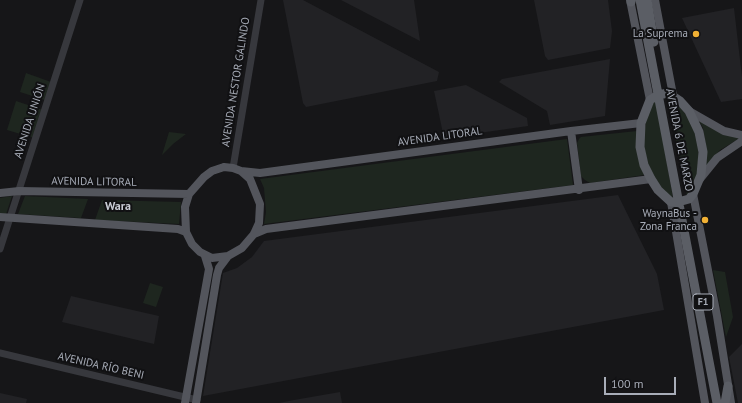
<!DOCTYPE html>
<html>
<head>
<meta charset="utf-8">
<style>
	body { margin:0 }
	#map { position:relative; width:742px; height:403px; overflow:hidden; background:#161618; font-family:"PT Sans",sans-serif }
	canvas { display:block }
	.scale { position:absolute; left:604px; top:377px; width:72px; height:18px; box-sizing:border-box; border:2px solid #a8adb8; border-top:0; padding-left:5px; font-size:12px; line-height:14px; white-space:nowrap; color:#a8adb8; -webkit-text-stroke:3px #111113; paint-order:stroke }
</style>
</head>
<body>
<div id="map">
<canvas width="742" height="403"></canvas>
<div class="scale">100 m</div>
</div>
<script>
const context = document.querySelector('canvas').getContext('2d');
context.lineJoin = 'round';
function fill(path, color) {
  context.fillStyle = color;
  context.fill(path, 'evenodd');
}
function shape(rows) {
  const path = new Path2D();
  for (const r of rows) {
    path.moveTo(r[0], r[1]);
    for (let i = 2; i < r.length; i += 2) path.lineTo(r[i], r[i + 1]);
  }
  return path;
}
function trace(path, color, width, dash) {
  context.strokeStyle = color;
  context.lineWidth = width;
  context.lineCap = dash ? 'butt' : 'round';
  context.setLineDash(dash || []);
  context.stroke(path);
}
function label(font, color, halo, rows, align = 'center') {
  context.font = font + ' "PT Sans",sans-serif';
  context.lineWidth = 4;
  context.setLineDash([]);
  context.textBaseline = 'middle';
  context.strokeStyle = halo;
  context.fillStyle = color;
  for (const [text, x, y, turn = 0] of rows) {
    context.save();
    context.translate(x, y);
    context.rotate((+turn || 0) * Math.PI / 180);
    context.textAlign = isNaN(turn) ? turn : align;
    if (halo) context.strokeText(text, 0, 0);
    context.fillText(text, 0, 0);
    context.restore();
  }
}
const built = shape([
	[283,0,303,0,439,72,437,81,306,107,303,103],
	[341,0,414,0,420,41],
	[534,0,608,0,612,31,610,48,548,60,545,56],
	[734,8,742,77,742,99,721,102,682,18],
	[610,59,605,116,550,125,547,111,499,82,502,79],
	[466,85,527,118,528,126,444,138,434,91],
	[618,195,657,274,664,310,203,396,223,273,237,268,252,257,264,241],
	[71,296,159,316,154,344,62,322],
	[742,344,742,403,738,403,729,357],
	[340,392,342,403,279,403,294,400],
	[0,393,27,399,26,403,0,403]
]);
const green = shape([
	[26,73,51,82,45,100,20,92],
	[667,97,673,99,688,117,696,130,699,147,697,178,687,196],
	[656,99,673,198,663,190,650,171,643,144,647,114],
	[16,101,43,110,34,138,7,130],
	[698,119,723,134,740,138,720,150,706,167,706,146,703,128],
	[637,131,639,160,644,175,590,183,585,180,581,176,577,143,579,139,581,137],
	[169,132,186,134,173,144,162,155],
	[567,139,573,185,264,224,266,212,264,188,260,179],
	[12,196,6,214,0,213,0,198],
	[25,196,88,199,81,218,18,214],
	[102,200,181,202,179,224,95,220],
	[713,270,725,272,733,317,726,337],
	[150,283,163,287,156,307,143,303]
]);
const tertiary = shape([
	[233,168,261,0],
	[0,249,80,0],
	[0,353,197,400]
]);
const primary = shape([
	[630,0,650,100],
	[655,0,673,95],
	[689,111,724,131,742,135],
	[571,131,579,190],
	[224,167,233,168,241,171,250,179,260,204,259,223,254,234,242,248,228,256,212,258,200,252,192,244,186,232,185,207,189,194,204,177,212,171,224,167],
	[241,171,260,173,571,131,641,123],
	[700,179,717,158,742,141],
	[0,193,19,191,189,194],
	[693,194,717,316,731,403],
	[671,202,705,403],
	[0,217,178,229,186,232],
	[254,234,266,229,651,179],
	[185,403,209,269,205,256],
	[196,403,217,275,219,268,228,256]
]);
const trunk = shape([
	[640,0,717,403],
	[647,0,654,42],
	[631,2,631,0],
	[668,93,680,101,689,111,699,132,703,152,701,175,693,194,689,199,678,202,671,202,658,190,651,179,644,165,640,147,641,123,650,100,658,95,668,93],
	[725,403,728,386]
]);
const markers = [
	[696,34,4,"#f2b134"],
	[705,220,4,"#f2b134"]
];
const shields = [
	[703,302,20]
];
const shieldNames = [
	["F1",703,302]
];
const poiNames = [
	["La Suprema",688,34],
	["WaynaBus -",697,214],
	["Zona Franca",697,227]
];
const streetNames = [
	["AVENIDA NESTOR GALINDO",236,82,-81],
	["AVENIDA UNIÓN",30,121,-72],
	["AVENIDA LITORAL",440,137,-8],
	["AVENIDA 6 DE MARZO",679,140,79],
	["AVENIDA LITORAL",94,182,1],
	["AVENIDA RÍO BENI",101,366,13]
];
const neighbourhoodNames = [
	["Wara",118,207]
];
fill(built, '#222225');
fill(green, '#1e261f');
trace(tertiary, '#37383d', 7);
trace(primary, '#53555c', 8);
trace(trunk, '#5b5e65', 9);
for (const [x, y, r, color] of markers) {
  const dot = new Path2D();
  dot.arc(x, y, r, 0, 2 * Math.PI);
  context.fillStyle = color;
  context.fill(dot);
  trace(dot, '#111113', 1.5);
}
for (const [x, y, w] of shields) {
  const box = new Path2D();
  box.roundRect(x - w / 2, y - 8, w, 16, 3);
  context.fillStyle = '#111113';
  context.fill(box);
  trace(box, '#a8adb8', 1);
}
label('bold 10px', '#a8adb8', null, shieldNames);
label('11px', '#a8adb8', '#111113', poiNames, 'right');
label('11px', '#a8adb8', '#111113', streetNames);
label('bold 12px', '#c9ccd4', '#111113', neighbourhoodNames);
</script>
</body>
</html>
